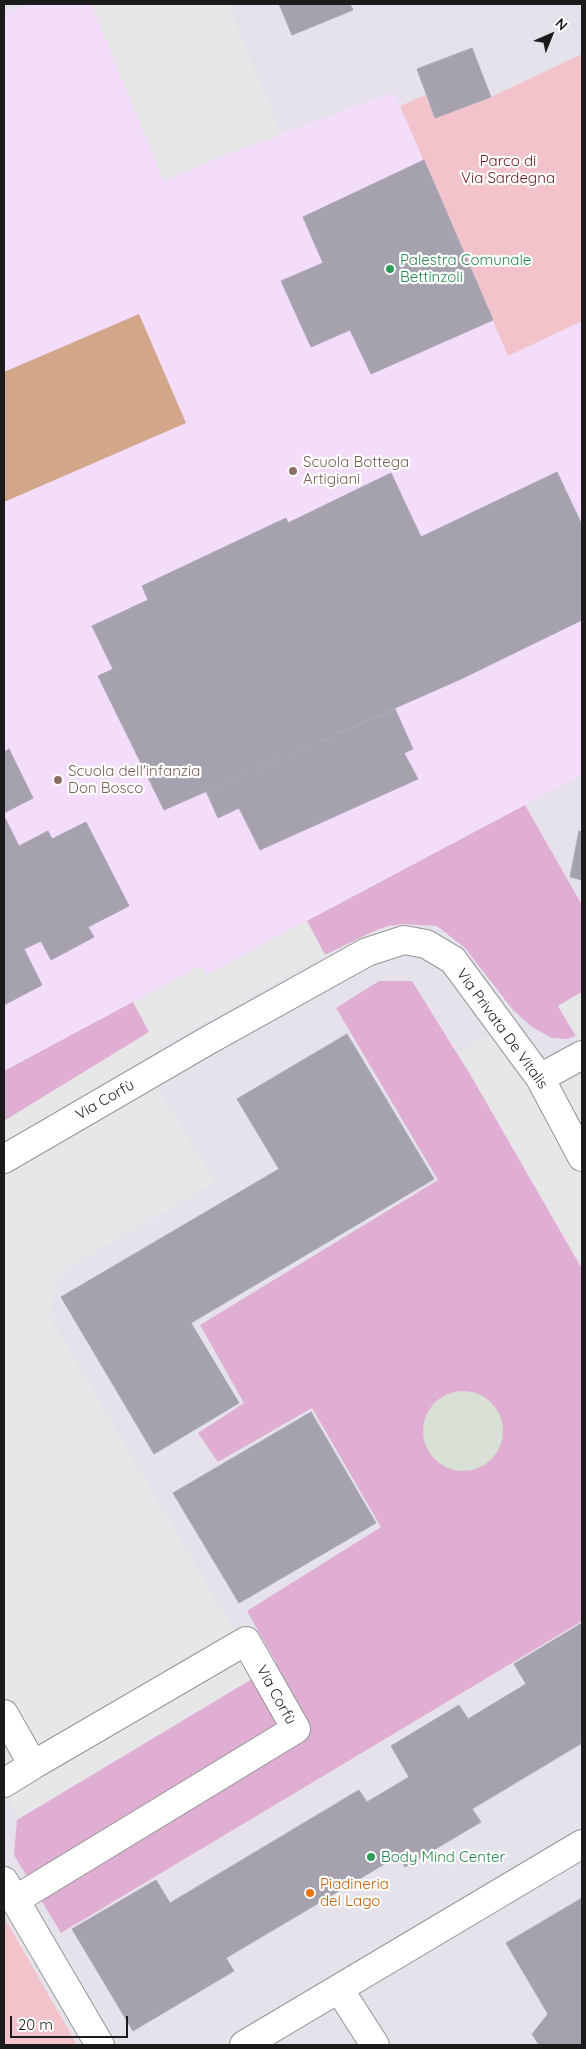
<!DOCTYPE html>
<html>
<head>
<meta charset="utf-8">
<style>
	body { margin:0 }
	#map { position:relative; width:586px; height:2049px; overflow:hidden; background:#e6e2ec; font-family:Quicksand,sans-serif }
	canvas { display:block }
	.frame { position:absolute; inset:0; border:5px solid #1b1b1b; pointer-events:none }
	.north { position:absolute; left:526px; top:10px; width:50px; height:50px; -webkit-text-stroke:4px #fff; paint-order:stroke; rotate:44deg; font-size:14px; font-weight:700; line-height:20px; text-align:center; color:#1b1b1b }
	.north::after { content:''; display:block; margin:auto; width:18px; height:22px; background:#1b1b1b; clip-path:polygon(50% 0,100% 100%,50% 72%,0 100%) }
	.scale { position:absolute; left:10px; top:2016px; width:118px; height:22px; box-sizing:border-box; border:2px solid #1b1b1b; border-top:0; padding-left:6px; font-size:15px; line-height:18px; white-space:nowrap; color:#1b1b1b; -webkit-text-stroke:4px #fff; paint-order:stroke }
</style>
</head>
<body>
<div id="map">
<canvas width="586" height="2049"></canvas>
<div class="frame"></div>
<div class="north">N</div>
<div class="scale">20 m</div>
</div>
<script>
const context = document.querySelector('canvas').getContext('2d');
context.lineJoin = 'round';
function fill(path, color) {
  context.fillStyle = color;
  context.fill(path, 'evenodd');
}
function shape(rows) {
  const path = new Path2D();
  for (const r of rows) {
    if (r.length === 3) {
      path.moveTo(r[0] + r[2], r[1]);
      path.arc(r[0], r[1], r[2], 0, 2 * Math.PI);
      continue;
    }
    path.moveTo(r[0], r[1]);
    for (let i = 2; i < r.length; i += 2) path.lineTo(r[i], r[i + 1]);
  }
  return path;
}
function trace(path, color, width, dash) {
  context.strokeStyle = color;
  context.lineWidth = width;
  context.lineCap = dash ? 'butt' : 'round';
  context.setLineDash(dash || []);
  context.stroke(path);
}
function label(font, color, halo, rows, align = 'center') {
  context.font = font + ' Quicksand,sans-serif';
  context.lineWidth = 4.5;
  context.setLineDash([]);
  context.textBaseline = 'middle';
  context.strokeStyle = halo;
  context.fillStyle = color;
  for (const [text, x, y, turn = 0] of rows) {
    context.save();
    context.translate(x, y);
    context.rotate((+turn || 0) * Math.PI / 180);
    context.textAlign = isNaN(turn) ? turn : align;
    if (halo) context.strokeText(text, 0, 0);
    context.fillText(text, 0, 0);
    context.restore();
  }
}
const education = shape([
	[28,4,91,4,164,181,222,156,394,92,508,356,582,321,582,775,264,943,206,976,201,966,4,1071,4,14]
]);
const grass = shape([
	[525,805,582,905,582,992,558,1006,576,1036,567,1039,552,1038,532,1027,513,1010,465,948,437,926,403,924,388,926,372,932,325,955,307,921],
	[379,981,412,981,471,1076,582,1269,582,1621,61,1933,14,1855,17,1820,277,1664,247,1611,381,1527,312,1408,218,1462,198,1433,244,1403,200,1325,438,1180,336,1008],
	[133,1002,150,1032,4,1121,4,1071]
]);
const park = shape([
	[582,54,582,321,508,356,400,106,425,95,435,118,491,97],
	[4,1917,77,2045,4,2045]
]);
const pitch = shape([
	[139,314,186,423,4,502,4,372]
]);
const parking = shape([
	[91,4,228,4,281,135,222,156,164,181],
	[307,921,325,955,158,1048,156,1086,215,1182,58,1273,49,1316,259,1674,19,1818,4,1793,4,1121,149,1032,133,1002,201,966,207,975],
	[582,992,582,1046,558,1006],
	[489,1033,538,1100,582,1074,582,1265,459,1054]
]);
const plaza = shape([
	[463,1431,40]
]);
const building = shape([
	[279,4,350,4,353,10,292,35,279,4],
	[472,48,491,97,435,118,417,69,472,48],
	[424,160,493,320,371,374,350,330,311,347,281,281,323,263,303,217,424,160],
	[557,472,582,525,582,620,461,679,164,810,98,676,113,669,92,626,148,600,142,586,286,518,288,523,391,473,421,537,557,472],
	[395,709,413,749,404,753,418,779,260,850,239,808,218,818,206,791,395,709],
	[9,749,33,798,4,813,4,752,9,749],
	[4,816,19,846,48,831,52,839,86,822,129,906,88,927,94,937,51,960,41,941,24,949,42,985,4,1005,4,816],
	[579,831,582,832,582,880,570,877,579,831],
	[347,1034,434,1179,191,1323,239,1403,154,1454,61,1297,279,1169,237,1099,347,1034],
	[311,1412,376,1523,239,1603,173,1493,311,1412],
	[582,1623,582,1743,472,1809,481,1822,405,1867,398,1856,226,1958,234,1971,133,2031,72,1929,156,1880,170,1903,359,1790,367,1802,409,1777,391,1746,459,1705,468,1719,526,1684,514,1664,582,1623],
	[582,1898,582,2045,539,2045,532,2034,548,2014,506,1943,582,1898]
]);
const minor = shape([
	[540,1078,582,1055],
	[4,1159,207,1041,367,952,404,940,426,944,453,960,540,1078,582,1157],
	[4,1714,33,1765],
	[4,1783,33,1765,246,1641,296,1729,15,1900],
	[4,1881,100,2045],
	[339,1989,375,2045],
	[244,2045,582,1844]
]);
const markers = [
	[390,269,5,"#2e9e5b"],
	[293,471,5,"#8d6e63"],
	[58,780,5,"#8d6e63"],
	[371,1857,5,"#2e9e5b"],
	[310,1893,5,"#e8710a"]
];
const parkNames = [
	["Parco di",508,161],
	["Via Sardegna",508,178]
];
const leisureNames = [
	["Palestra Comunale",400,260],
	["Bettinzoli",400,277],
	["Body Mind Center",381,1857]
];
const educationNames = [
	["Scuola Bottega",303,462],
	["Artigiani",303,479],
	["Scuola dell'infanzia",68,771],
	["Don Bosco",68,788]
];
const streetNames = [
	["Via Privata De Vitalis",502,1029,54],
	["Via Corfù",105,1100,-30],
	["Via Corfù",276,1695,61]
];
const foodNames = [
	["Piadineria",320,1884],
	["del Lago",320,1901]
];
fill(education, '#f4ddfa');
fill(grass, '#e0aed2');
fill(park, '#f2c3ca');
fill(pitch, '#d2a689');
fill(parking, '#e7e7e7');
fill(plaza, '#d9e1d7');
fill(building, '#a5a2ad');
trace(building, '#aba7bb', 1);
trace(minor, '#959595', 30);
trace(minor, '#fff', 28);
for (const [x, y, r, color] of markers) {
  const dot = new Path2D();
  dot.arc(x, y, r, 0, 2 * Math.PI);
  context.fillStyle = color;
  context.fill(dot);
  trace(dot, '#fff', 2);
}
label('15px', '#6b1823', '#fff', parkNames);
label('15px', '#27864d', '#fff', leisureNames, 'left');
label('15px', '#785e54', '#fff', educationNames, 'left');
label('15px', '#1b1b1b', '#fff', streetNames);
label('15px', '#c56008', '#fff', foodNames, 'left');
</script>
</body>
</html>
